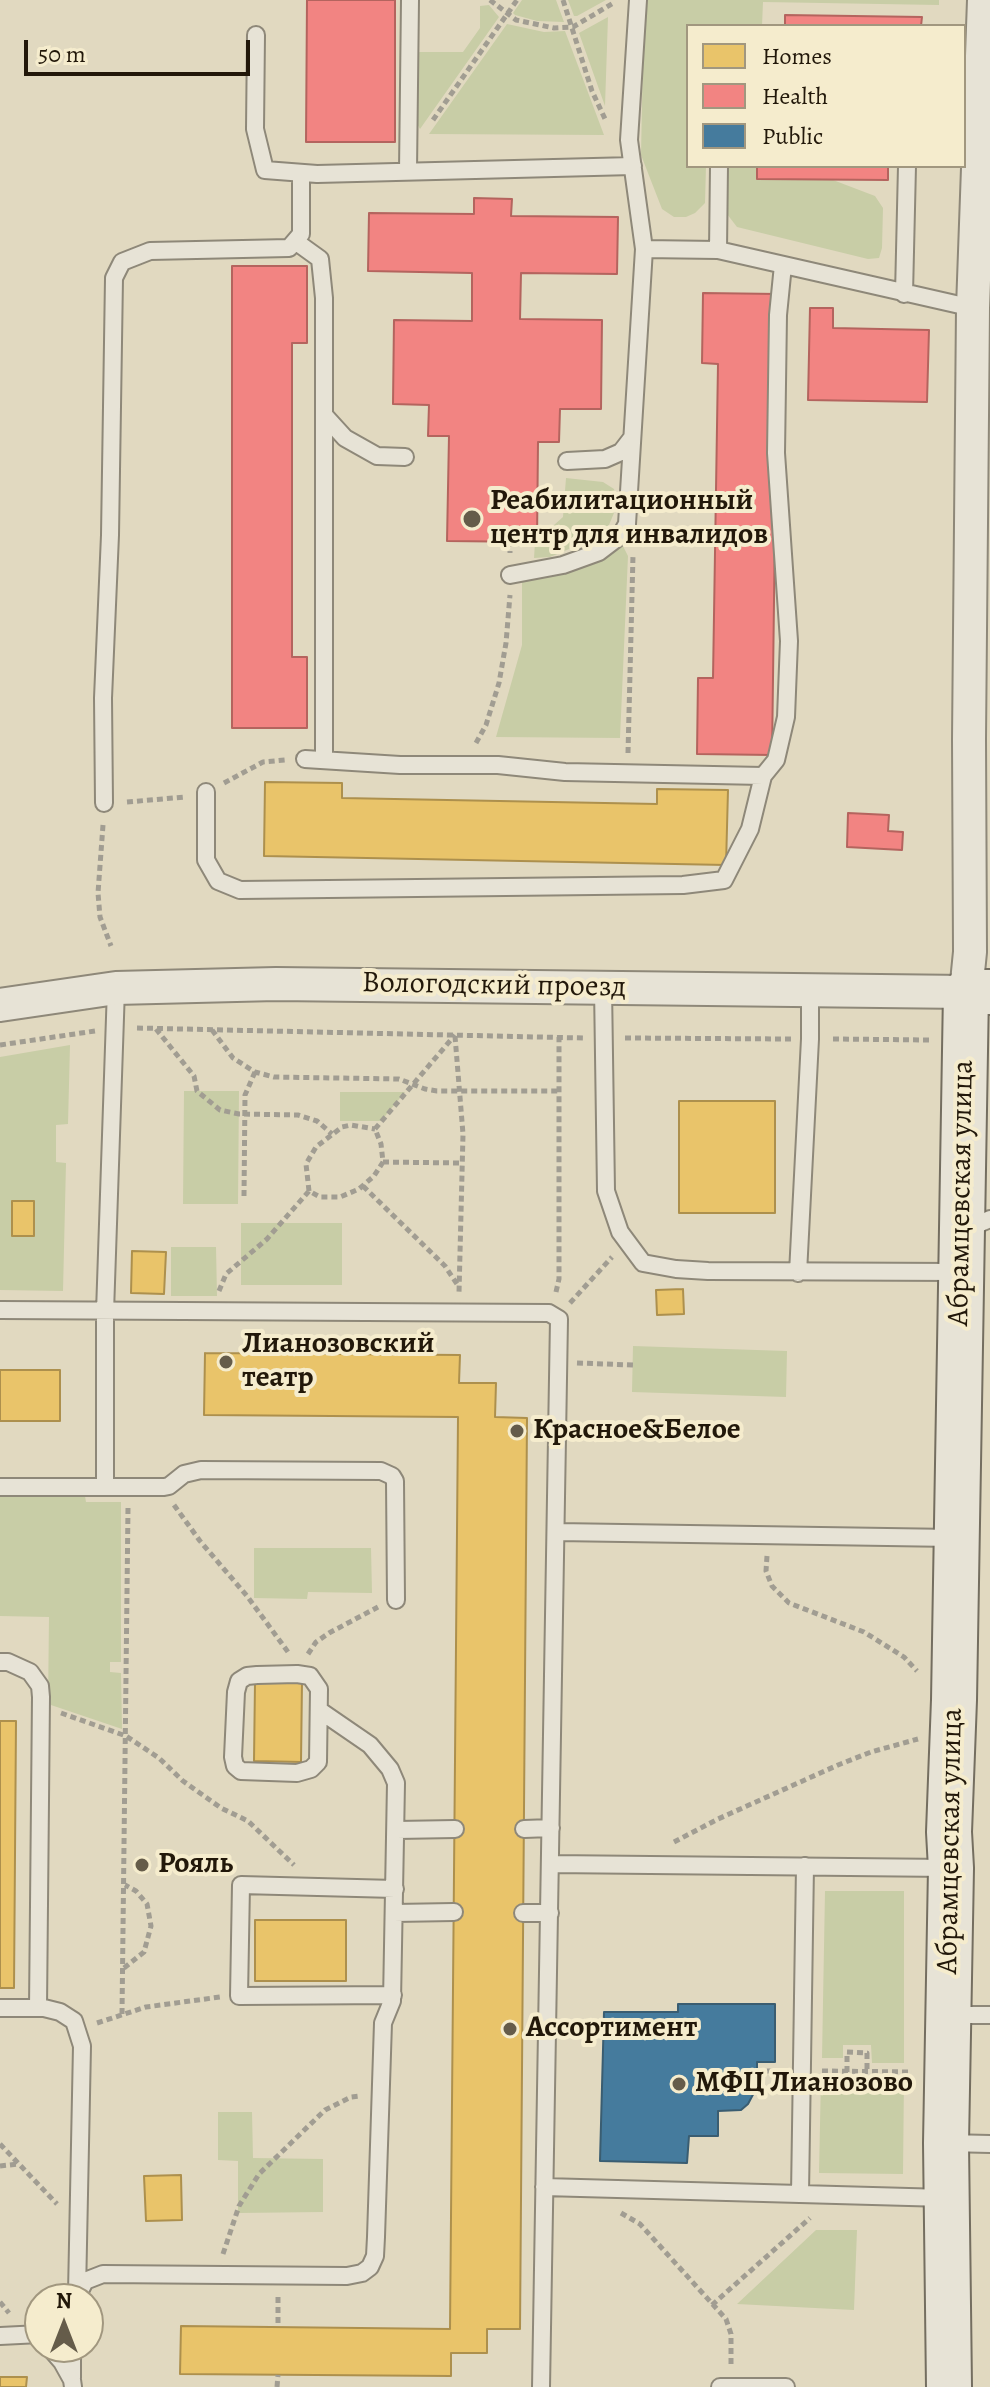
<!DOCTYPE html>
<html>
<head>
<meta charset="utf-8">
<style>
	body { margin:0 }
	#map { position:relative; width:990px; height:2387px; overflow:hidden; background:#e1d9c0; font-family:Alegreya,serif }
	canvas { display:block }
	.legend { position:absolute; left:686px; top:24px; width:280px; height:144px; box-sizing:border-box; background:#f5eccd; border:2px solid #a1977f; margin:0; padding:10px 14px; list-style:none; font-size:24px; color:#22180a }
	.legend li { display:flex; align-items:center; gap:16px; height:40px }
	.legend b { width:40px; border:2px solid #a1977f }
	.north { position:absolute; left:24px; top:2283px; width:80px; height:80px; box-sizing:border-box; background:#f5eccd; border:2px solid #a1977f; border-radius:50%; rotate:0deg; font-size:22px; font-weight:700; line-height:32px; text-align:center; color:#22180a }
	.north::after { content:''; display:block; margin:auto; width:28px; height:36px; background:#655c4a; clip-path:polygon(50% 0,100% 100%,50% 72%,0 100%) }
	.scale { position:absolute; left:24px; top:40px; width:226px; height:36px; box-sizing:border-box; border:4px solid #22180a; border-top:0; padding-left:10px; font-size:24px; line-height:28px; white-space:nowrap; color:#22180a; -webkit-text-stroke:6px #f5eccd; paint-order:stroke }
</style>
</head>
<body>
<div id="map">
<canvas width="990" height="2387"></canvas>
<ul class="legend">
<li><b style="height:22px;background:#e9c46a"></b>Homes</li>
<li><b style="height:22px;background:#f28482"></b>Health</li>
<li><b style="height:22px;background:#457b9d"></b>Public</li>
</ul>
<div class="north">N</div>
<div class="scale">50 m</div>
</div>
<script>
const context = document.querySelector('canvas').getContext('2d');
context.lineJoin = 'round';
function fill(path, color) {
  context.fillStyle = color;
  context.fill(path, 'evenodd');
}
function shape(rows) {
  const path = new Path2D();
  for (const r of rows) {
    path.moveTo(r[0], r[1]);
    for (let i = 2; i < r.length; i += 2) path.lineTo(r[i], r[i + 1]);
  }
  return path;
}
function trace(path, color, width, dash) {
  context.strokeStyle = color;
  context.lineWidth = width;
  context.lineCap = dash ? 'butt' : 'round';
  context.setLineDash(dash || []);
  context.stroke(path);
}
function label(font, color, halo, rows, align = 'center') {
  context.font = font + ' Alegreya,serif';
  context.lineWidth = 8;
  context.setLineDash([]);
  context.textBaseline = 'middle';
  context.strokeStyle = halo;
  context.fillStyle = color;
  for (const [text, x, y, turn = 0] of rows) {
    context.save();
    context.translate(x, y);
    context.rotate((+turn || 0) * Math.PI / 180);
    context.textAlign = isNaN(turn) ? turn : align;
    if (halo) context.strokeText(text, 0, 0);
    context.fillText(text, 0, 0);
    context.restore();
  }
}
const green = shape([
	[522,0,556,0,564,22,537,21,515,15,513,13],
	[568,0,606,0,577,16,574,16],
	[644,0,939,0,939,5,763,2,762,26,688,26,688,166,706,166,705,203,695,213,686,217,674,217,662,209,641,155],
	[489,5,499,17,420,129,416,122,416,52,463,52,480,28,480,6],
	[608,17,605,106,579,33],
	[507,24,544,32,565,31,604,135,429,134],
	[727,166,757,166,758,179,833,180,875,196,883,208,882,248,879,258,868,259,737,227,727,214],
	[566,478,603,482,614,489,616,497,614,513,609,525,586,542,550,557,534,558,535,542,563,517],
	[623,546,628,556,620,738,496,737,522,645,522,581,555,575,600,561],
	[70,1045,68,1124,56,1125,56,1162,66,1163,63,1291,0,1290,0,1057],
	[184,1091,239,1091,238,1204,183,1204],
	[340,1092,405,1092,381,1121,340,1121],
	[241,1223,342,1223,342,1285,241,1285],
	[171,1247,216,1247,217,1296,171,1296],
	[633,1346,787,1351,786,1397,632,1392],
	[0,1495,85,1496,86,1502,121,1502,121,1662,110,1662,110,1672,121,1673,122,1729,48,1704,49,1617,0,1616],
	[254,1548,371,1548,372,1593,308,1592,307,1599,254,1598],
	[825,1891,904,1891,904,2063,872,2063,871,2045,843,2045,843,2058,822,2058],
	[821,2077,904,2078,903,2174,819,2173],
	[218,2112,252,2112,253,2158,323,2159,323,2212,238,2213,238,2161,218,2160],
	[816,2230,857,2230,854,2310,737,2304]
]);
const homes = shape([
	[265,782,342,783,342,798,657,804,657,789,728,790,726,865,264,856,265,782],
	[679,1101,775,1101,775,1213,679,1213,679,1101],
	[12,1201,34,1201,34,1236,12,1236,12,1201],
	[132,1251,166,1252,164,1294,131,1293,132,1251],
	[683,1289,684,1314,657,1315,656,1290,683,1289],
	[205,1353,460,1355,459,1383,496,1383,495,1417,527,1418,520,2329,487,2329,487,2353,451,2353,451,2376,180,2374,181,2326,450,2329,458,1417,204,1415,205,1353],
	[0,1370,60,1370,60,1421,0,1421,0,1370],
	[255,1682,302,1682,301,1762,254,1761,255,1682],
	[0,1721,16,1721,14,1988,0,1988,0,1721],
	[255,1920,346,1920,346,1981,255,1981,255,1920],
	[181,2175,182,2220,146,2221,144,2176,181,2175],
	[0,2377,27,2377,26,2387,0,2387,0,2377]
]);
const health = shape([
	[307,0,395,0,395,142,306,142,307,0],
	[785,15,922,17,921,26,785,26,785,15],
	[757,166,888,166,888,180,757,179,757,166],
	[474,198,512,199,511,216,618,217,617,274,521,273,520,319,602,320,601,409,560,409,559,442,538,442,537,542,447,541,449,436,428,436,429,405,393,404,394,320,472,321,472,273,368,271,369,213,474,214,474,198],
	[232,266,307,266,307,343,292,343,292,657,307,657,307,728,232,728,232,266],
	[703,293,778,294,772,755,697,754,698,678,713,678,718,364,702,363,703,293],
	[810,308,833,308,833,328,929,330,927,402,808,400,810,308],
	[848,813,889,815,888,831,903,832,902,850,847,847,848,813]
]);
const public = shape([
	[678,2004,775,2004,775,2062,757,2062,757,2087,748,2104,741,2110,718,2111,718,2136,689,2136,687,2163,600,2161,604,2012,678,2012,678,2004]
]);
const path = shape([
	[490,0,516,20,554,28,573,27,615,2],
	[563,0,592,91,606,121],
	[433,120,517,0],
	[510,541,510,553],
	[476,743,486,725,499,683,506,643,510,595],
	[628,753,633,555],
	[224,783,263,762,285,760],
	[127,802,185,797],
	[103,825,98,893,100,917,111,946],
	[137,1028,583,1038],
	[156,1029,194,1076,197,1091,220,1110,239,1114,298,1115,317,1121,332,1134],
	[212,1030,233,1058,255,1072,274,1077,399,1079,425,1089,437,1091,559,1091],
	[455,1036,463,1134,459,1293],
	[625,1038,791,1039],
	[833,1039,931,1040],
	[0,1045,95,1031],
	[383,1162,461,1163],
	[363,1186,445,1266,459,1287],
	[309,1191,306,1164,316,1147,342,1127,351,1125,375,1129],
	[244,1196,245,1095,255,1072],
	[219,1291,226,1274,267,1239,309,1191,320,1197,340,1197,359,1189,374,1176,383,1162,381,1144,375,1129,455,1035],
	[556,1292,559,1279,559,1037],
	[570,1303,612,1257],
	[577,1363,633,1365],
	[174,1505,200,1541,247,1596,288,1652],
	[767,1556,766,1571,772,1586,789,1603,864,1632,904,1657,917,1671],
	[308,1654,316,1642,329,1633,378,1607],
	[61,1713,126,1736,159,1758,183,1781,221,1808,248,1821,294,1865],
	[674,1842,718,1819,838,1765,871,1752,918,1739],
	[124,1968,144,1952,151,1926,147,1904,136,1891,125,1885],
	[122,2014,128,1508],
	[97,2023,146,2007,220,1997],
	[757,2071,780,2071],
	[822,2071,912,2072],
	[847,2072,847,2052,867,2053,867,2072],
	[0,2144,57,2204],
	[0,2166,18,2164],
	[621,2213,640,2224,726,2319,731,2334,731,2366],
	[223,2254,239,2206,259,2174,325,2110,351,2097,359,2096],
	[278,2297,278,2327],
	[0,2302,9,2313],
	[712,2305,810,2218],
	[277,2387,278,2375]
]);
const lane = shape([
	[638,0,629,140,644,249,718,250,973,308],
	[256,35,255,129,265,170,317,174,633,166],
	[408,171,410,0],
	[295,241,320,259,324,298,324,760],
	[718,250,719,166],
	[904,294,907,166],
	[324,415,345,438,377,456,405,457],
	[567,461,605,459,621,452,631,439],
	[510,575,563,565,599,552,620,536,627,524,644,249],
	[305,759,400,765,498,765,565,772,763,776],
	[206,792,206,860,218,881,240,890,683,885,724,880,750,829,763,776,776,760,786,717,789,641,776,453,778,315,783,265],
	[104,803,103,698,110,535,114,278,122,262,150,251,289,248,301,234,301,173],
	[603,987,606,1191,620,1232,643,1263,676,1269,708,1271,959,1272],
	[964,1230,990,1219],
	[798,1273,810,1039,810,989],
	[0,1310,549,1313,559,1319,541,2387],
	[0,1487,164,1487,169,1486,184,1474,201,1470,381,1471,392,1476,395,1481,396,1600],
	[105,1487,105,1312,116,988],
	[557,1532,953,1538],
	[0,1662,8,1662,30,1672,40,1686,41,1697,38,2008],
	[297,1674,310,1676,319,1689,318,1762,311,1769,297,1773,241,1771,235,1766,233,1757,236,1692,239,1681,247,1676,257,1675,297,1674],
	[524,1829,551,1828],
	[397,1830,455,1829],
	[551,1864,949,1868],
	[805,1866,800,2194,945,2198],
	[394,1913,454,1912],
	[523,1913,550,1913],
	[393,1995,239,1996,241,1885,395,1889],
	[0,2008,44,2008,60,2012,74,2021,82,2046,77,2293],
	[952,2015,990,2015],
	[947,2143,990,2144],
	[544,2187,800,2194],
	[76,2299,85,2281,103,2274,347,2276,362,2273,370,2267,375,2256,376,2237,383,2023,392,2001,396,1783,390,1769,370,1745,319,1710],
	[0,2336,40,2334],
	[49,2347,62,2362,72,2380,73,2387],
	[72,2347,72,2378],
	[720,2387,786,2387]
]);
const street = shape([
	[0,1005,116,988,276,984,966,992,970,952,969,739,973,308,984,0]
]);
const secondary = shape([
	[949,2387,946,2143,951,1868,949,1832,954,1700,966,992,990,992]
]);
const markers = [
	[472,519,10,"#655c4a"],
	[226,1362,8,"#655c4a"],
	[517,1431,8,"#655c4a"],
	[142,1865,8,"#655c4a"],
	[510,2029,8,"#655c4a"],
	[679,2084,8,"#655c4a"]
];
const poiNames = [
	["Реабилитационный",490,502],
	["центр для инвалидов",490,536],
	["Лианозовский",242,1345],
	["театр",242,1379],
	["Красное&Белое",533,1431],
	["Рояль",158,1865],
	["Ассортимент",526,2029],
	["МФЦ Лианозово",695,2084]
];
const streetNames = [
	["Вологодский проезд",494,986,1],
	["Абрамцевская улица",962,1193,-89],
	["Абрамцевская улица",951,1841,-89]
];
fill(green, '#c8cda6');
fill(homes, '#e9c46a');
trace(homes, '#ad904d', 2);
fill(health, '#f28482');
trace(health, '#b4645e', 2);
fill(public, '#457b9d');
trace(public, '#3a5d71', 2);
trace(lane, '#8e8879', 20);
trace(street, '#8e8879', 36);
trace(secondary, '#746e60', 48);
trace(path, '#a19d92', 5, [6, 4]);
trace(lane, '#e7e3d6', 16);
trace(street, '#e7e3d6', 32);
trace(secondary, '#e7e3d6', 44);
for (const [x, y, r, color] of markers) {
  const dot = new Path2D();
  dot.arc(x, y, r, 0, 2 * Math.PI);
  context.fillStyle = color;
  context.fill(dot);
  trace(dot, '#f5eccd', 3);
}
label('bold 30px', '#22180a', '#f5eccd', poiNames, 'left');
label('30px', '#22180a', '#f5eccd', streetNames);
</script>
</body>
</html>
